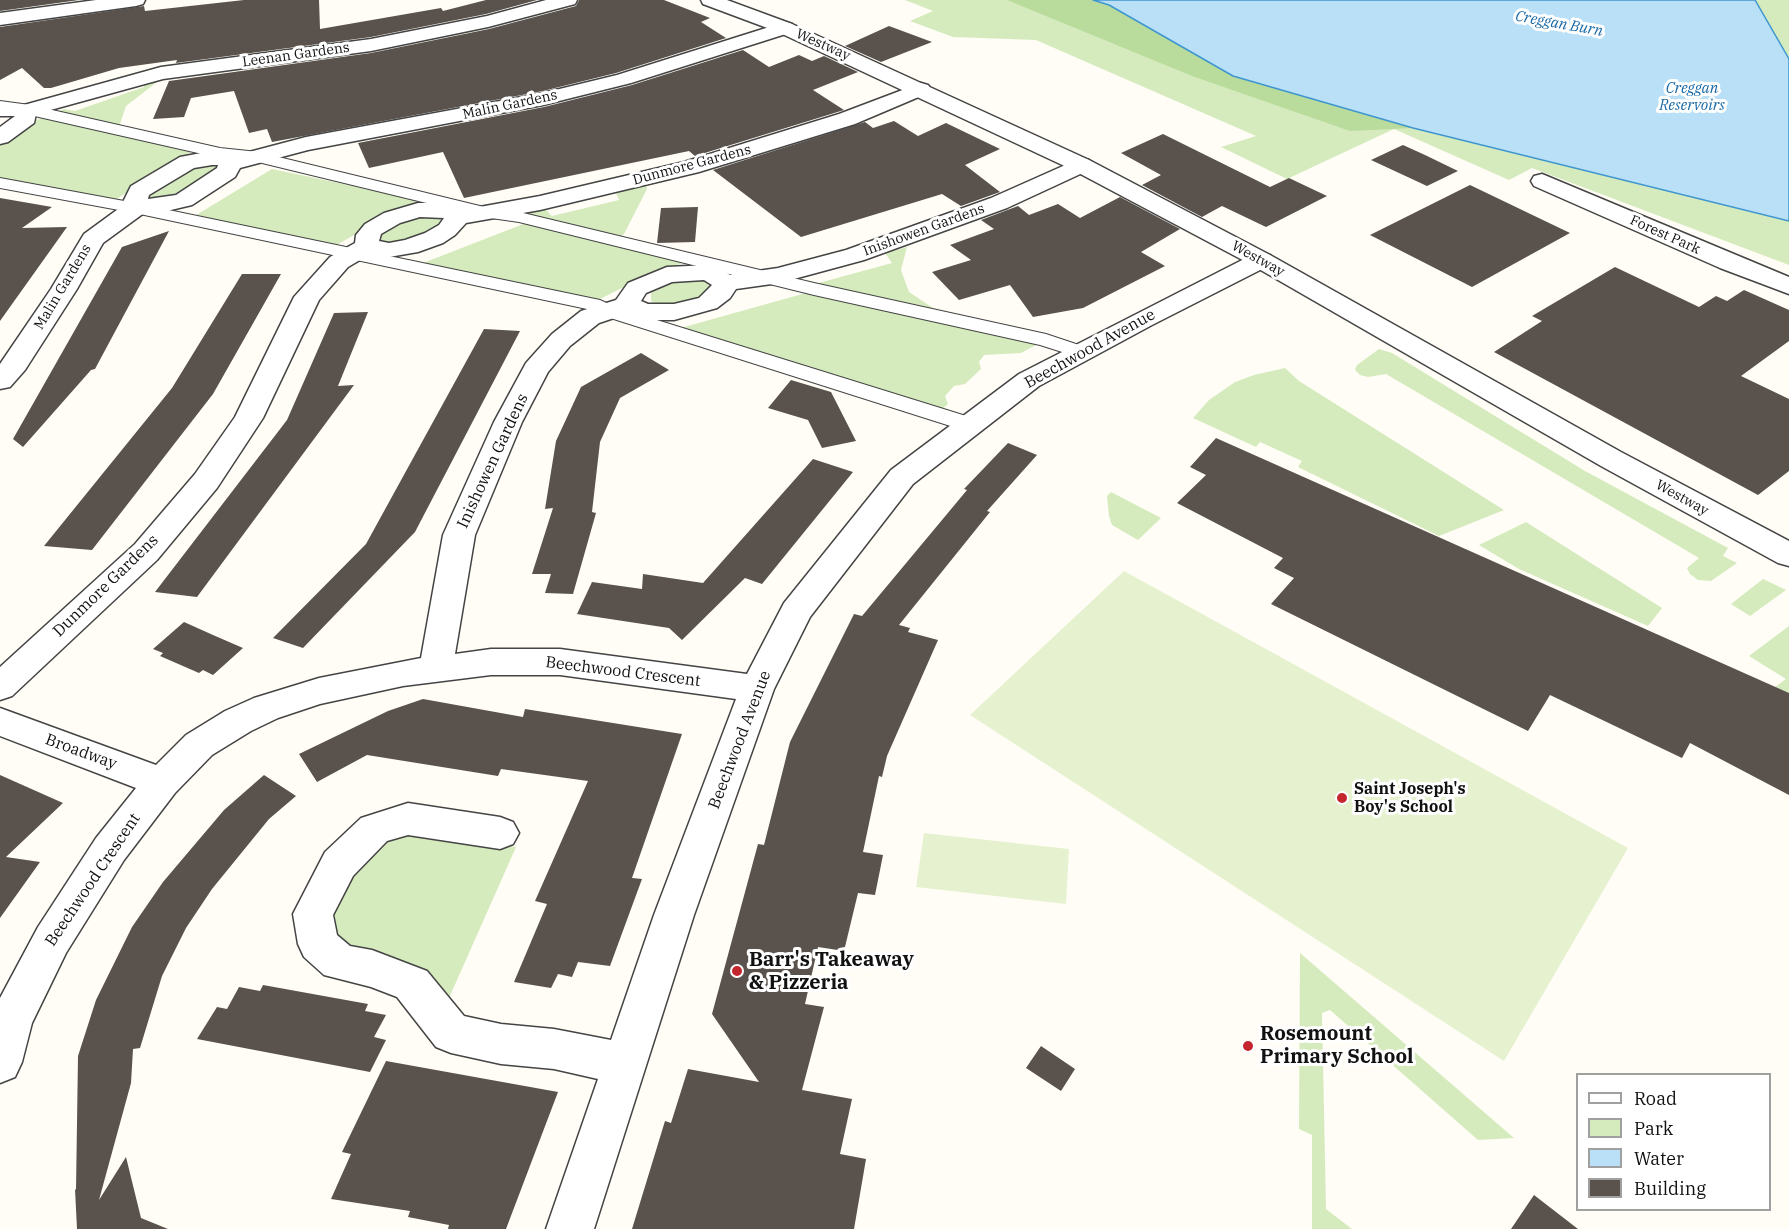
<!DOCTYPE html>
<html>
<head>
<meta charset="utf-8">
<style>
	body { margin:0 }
	#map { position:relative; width:1789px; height:1229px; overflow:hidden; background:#fffdf5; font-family:"IBM Plex Serif",serif }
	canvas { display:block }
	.legend { position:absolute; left:1576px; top:1073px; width:195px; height:138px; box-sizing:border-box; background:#fff; border:2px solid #a0a0a0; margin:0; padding:8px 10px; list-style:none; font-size:18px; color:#111 }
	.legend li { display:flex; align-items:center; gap:12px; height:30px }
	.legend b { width:30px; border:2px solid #a0a0a0 }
</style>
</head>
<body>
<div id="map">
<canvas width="1789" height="1229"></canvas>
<ul class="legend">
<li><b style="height:8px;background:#fff"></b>Road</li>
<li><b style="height:16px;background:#d5ebbd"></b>Park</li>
<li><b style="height:16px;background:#b9e0f7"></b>Water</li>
<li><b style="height:16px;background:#5a524d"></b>Building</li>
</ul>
</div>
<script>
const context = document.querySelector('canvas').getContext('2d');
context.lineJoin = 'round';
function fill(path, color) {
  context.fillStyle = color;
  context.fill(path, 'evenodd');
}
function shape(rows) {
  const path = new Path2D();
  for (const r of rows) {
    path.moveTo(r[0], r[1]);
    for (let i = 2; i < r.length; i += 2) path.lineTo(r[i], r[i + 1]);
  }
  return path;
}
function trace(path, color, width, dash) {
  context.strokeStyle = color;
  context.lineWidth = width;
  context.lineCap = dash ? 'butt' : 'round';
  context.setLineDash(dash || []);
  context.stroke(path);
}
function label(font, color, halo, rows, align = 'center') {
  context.font = font + ' "IBM Plex Serif",serif';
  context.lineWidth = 6;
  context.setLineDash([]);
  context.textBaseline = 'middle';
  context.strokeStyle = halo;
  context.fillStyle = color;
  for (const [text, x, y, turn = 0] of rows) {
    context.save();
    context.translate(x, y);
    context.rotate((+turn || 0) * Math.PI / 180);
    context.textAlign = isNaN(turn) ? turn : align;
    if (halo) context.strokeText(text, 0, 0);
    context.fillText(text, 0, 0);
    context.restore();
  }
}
const green = shape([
	[905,0,1789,0,1789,265,1532,168,1509,180,1394,129,1287,179,1221,147,1256,136,1036,40,953,37,910,21,933,11],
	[161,79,126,106,119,127,54,113,64,109,75,111,144,87,143,83],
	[42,117,191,152,115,200,0,179,0,142],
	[197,163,220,165,220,170,186,194,151,201,146,197],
	[272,169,420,200,390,214,335,246,193,217],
	[646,184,647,189,624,234,620,237,528,216,529,212,545,209,552,216,619,200,615,191],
	[420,214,439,216,443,220,442,224,435,229,403,243,386,243,381,240,382,233,389,227],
	[526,223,683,263,656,271,594,302,423,263],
	[907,247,901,270,909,292,942,314,815,284,892,263,885,253],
	[704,276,716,285,704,297,690,302,659,306,651,301,651,292,663,283],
	[806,293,1042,342,1021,353,984,355,979,362,981,369,965,384,954,386,945,396,948,404,941,410,677,329],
	[1379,349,1392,353,1585,471,1728,548,1723,556,1737,563,1711,581,1698,580,1690,574,1687,568,1699,558,1386,374,1368,377,1360,375,1355,370,1357,365],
	[1285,368,1299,381,1504,510,1439,536,1298,467,1302,461,1260,442,1256,447,1193,418,1209,400,1235,382,1254,375],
	[1111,492,1161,518,1138,540,1112,525,1109,516,1107,496],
	[1526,522,1662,608,1648,626,1519,569,1479,545],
	[1763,579,1786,590,1750,616,1731,604],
	[1789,626,1789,693,1775,687,1786,679,1749,656],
	[403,831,516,847,449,998,413,964,375,955,338,940,329,919,363,850],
	[1300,953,1514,1138,1478,1140,1330,1010,1322,1013,1326,1209,1352,1229,1312,1229,1312,1135,1299,1129]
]);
const forest = shape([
	[1007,0,1093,0,1109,5,1233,76,1413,128,1350,131,1192,76]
]);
const pitch = shape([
	[1124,571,1628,848,1504,1061,970,715],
	[924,833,1069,849,1066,904,916,887]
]);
const water = shape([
	[1093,0,1755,0,1789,59,1789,221,1413,128,1233,76,1109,5,1093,0]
]);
const building = shape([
	[0,0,79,0,0,11],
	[244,0,319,0,320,29,441,8,443,11,486,0,537,0,486,14,371,37,176,63,177,60,119,68,51,88,44,88,22,68,0,80,0,27,144,6,145,11],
	[579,0,664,0,710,18,701,22,726,38,616,73,543,91,272,142,267,129,249,133,234,91,191,98,184,117,153,119,169,81,371,53,489,29,576,6],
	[889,26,932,42,881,62,845,46],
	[743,50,769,67,799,55,812,61,824,56,858,72,813,90,844,110,695,156,689,151,464,198,443,152,369,168,358,143,544,107,632,85],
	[894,121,918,136,946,123,1000,149,965,165,1000,192,961,206,942,194,801,237,713,170,865,122,873,128],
	[1163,134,1270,187,1289,178,1327,196,1266,227,1222,206,1202,217,1142,185,1161,175,1121,153],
	[1403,145,1425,155,1458,171,1427,186,1371,160],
	[1470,185,1570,233,1472,287,1370,235],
	[1120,197,1180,229,1141,252,1165,266,1083,308,1033,317,1010,285,959,300,932,272,971,260,950,245,994,229,981,220,1018,206,1029,215,1058,204,1080,218],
	[0,198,52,207,22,228,67,227,0,321],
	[698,207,695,242,657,243,661,208],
	[169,231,95,369,91,370,23,447,13,439,122,247],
	[1615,267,1699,307,1716,296,1727,301,1744,290,1789,310,1789,341,1741,376,1789,399,1789,471,1758,495,1494,352,1542,321,1532,316],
	[242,274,281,274,213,394,92,550,44,546,172,388],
	[368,312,338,386,354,385,197,597,155,592,287,420,334,313],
	[484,329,520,331,415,532,303,648,273,638,366,544],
	[641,353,669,370,620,398,600,442,592,512,596,513,573,594,545,593,551,574,532,574,553,508,545,509,556,441,581,387],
	[791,380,831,392,856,441,822,448,808,420,768,408],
	[1216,438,1789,693,1789,795,1690,743,1682,758,1550,695,1528,731,1271,604,1294,578,1274,568,1283,558,1177,503,1206,475,1190,467],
	[1008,443,1037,455,987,511,990,512,899,625,910,628,908,632,938,640,887,756,882,777,879,776,863,852,883,855,875,895,858,893,844,951,818,947,805,1004,824,1007,802,1090,852,1099,840,1154,866,1159,854,1229,632,1229,665,1121,671,1123,688,1069,759,1082,712,1014,758,844,764,845,790,742,854,614,862,616,967,490,964,489],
	[813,459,853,472,762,584,745,578,682,640,669,628,577,614,592,582,642,589,643,574,703,583],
	[184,622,213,635,243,648,213,675,203,670,199,673,160,656,163,653,153,649],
	[423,699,523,717,525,709,682,734,632,878,642,879,610,966,578,962,572,977,558,974,551,988,514,982,547,904,535,901,588,781,501,769,498,776,367,755,317,782,299,754,388,711],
	[0,775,63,803,6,857,40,862,0,918],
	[264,775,296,796,269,819,212,889,186,928,162,976,140,1048,133,1049,131,1083,99,1200,126,1157,141,1218,168,1229,77,1229,75,1189,76,1190,78,1056,96,1000,132,927,163,882,224,810],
	[263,985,368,1004,365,1011,386,1015,374,1037,386,1040,370,1072,197,1039,217,1007,227,1009,239,987,260,991],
	[1041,1046,1075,1069,1061,1091,1026,1068],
	[386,1061,558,1092,506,1229,448,1229,449,1225,408,1217,410,1211,331,1199,351,1154,342,1152],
	[1534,1195,1578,1229,1511,1229]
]);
const pedestrian = shape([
	[0,101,30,105,220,148,258,152,484,207,519,212,814,283,1046,334,1088,348,1091,352,1088,356,1081,358,1040,345,814,295,519,222,484,217,258,162,220,158,30,115,0,111,0,101],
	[0,178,135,203,600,300,615,307,979,420,982,425,979,430,971,432,963,430,601,315,587,309,135,213,0,188,0,178]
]);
const minor = shape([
	[96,0,145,0,143,4,136,6,0,25,0,13,96,0],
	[546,0,577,0,575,4,488,27,371,51,163,79,36,114,34,123,8,142,0,144,0,127,15,116,0,116,0,104,24,105,161,67,371,39,487,16,546,0],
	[785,22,792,24,795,28,792,32,631,83,543,105,308,150,240,168,235,177,192,205,154,214,144,213,103,243,77,289,25,370,10,387,0,389,0,364,51,289,84,234,125,204,123,202,131,186,180,157,212,151,234,156,306,137,543,93,617,75,785,22],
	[212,165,218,165,217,168,176,195,148,199,149,195,194,168,212,165],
	[921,83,928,85,931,89,928,93,855,124,699,172,540,210,466,223,455,235,443,243,418,252,389,257,370,254,348,267,319,300,263,418,217,488,157,560,12,696,0,700,0,667,135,544,195,474,235,417,294,297,330,257,355,243,356,235,365,224,384,213,418,203,440,203,463,210,540,196,684,162,839,114,921,83],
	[420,217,444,218,439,225,425,233,405,240,389,243,379,241,381,234,400,223,420,217],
	[1081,158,1089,160,1092,165,1089,170,1007,208,864,260,779,283,736,289,730,298,717,308,674,320,645,320,626,314,599,323,570,346,548,372,522,422,475,535,455,654,491,649,560,649,747,674,784,603,891,470,1019,374,1252,255,1261,253,1270,255,1273,260,1270,265,1152,325,1039,386,913,484,810,617,774,689,694,915,594,1229,546,1229,598,1079,554,1069,501,1064,451,1053,436,1047,397,997,371,987,324,975,304,957,298,944,293,914,325,852,361,818,408,803,500,817,513,822,519,833,513,844,500,849,408,835,387,841,353,876,333,915,337,935,350,946,372,950,427,971,464,1016,501,1024,554,1029,611,1040,654,915,736,699,560,675,491,675,403,686,320,704,278,718,251,731,212,755,175,793,124,860,66,953,32,1023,22,1062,15,1077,0,1083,0,998,38,927,96,838,136,788,0,736,0,708,156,765,186,735,225,711,254,698,319,678,421,658,443,535,494,422,526,363,552,334,581,311,616,300,628,283,667,267,709,265,718,267,730,275,778,268,846,250,991,198,1081,158],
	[704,280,712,285,699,298,674,304,648,304,641,301,646,293,672,282,704,280],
	[1542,174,1789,277,1789,294,1720,268,1534,186,1531,181,1534,176,1542,174]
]);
const tertiary = shape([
	[701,0,727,0,792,24,1089,160,1270,255,1621,452,1789,541,1789,566,1778,563,1601,466,1252,265,1073,170,778,32,703,4,701,0]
]);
const markers = [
	[1342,798,6,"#c4262e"],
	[737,971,6,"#c4262e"],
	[1248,1046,6,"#c4262e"]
];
const farStreetnames = [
	["Westway",823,45,24],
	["Leenan Gardens",296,55,-8],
	["Malin Gardens",510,105,-12],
	["Dunmore Gardens",692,165,-15],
	["Inishowen Gardens",924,230,-20],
	["Forest Park",1665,235,24],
	["Westway",1258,259,29],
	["Malin Gardens",63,287,-59],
	["Westway",1682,498,29]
];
const farWaternames = [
	["Creggan Burn",1559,24,10],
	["Creggan",1692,89],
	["Reservoirs",1692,106]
];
const streetNames = [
	["Beechwood Avenue",1090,349,-29],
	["Inishowen Gardens",493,461,-65],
	["Dunmore Gardens",106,586,-44],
	["Beechwood Crescent",623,672,7],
	["Beechwood Avenue",740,740,-69],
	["Broadway",81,752,20],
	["Beechwood Crescent",93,880,-56]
];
const poiNames = [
	["Saint Joseph's",1354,789],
	["Boy's School",1354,807]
];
const nearPoinames = [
	["Barr's Takeaway",749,960],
	["& Pizzeria",749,983],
	["Rosemount",1260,1034],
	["Primary School",1260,1057]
];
fill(green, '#d5ebbd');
fill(forest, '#b9dc9c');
fill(pitch, '#e6f2cf');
fill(water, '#b9e0f7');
trace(water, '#3f96cf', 1.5);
fill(building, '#5a524d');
trace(pedestrian, '#444', 2);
trace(minor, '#444', 3);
trace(tertiary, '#444', 3);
fill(pedestrian, '#fff');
fill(minor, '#fff');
fill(tertiary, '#fff');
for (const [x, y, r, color] of markers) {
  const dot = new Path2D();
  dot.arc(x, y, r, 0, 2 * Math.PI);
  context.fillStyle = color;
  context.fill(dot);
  trace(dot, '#fff', 2);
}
label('14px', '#111', '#fff', farStreetnames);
label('italic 15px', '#1768a6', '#fff', farWaternames);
label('16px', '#111', '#fff', streetNames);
label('bold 16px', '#111', '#fff', poiNames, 'left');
label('bold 20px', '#111', '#fff', nearPoinames, 'left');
</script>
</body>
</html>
